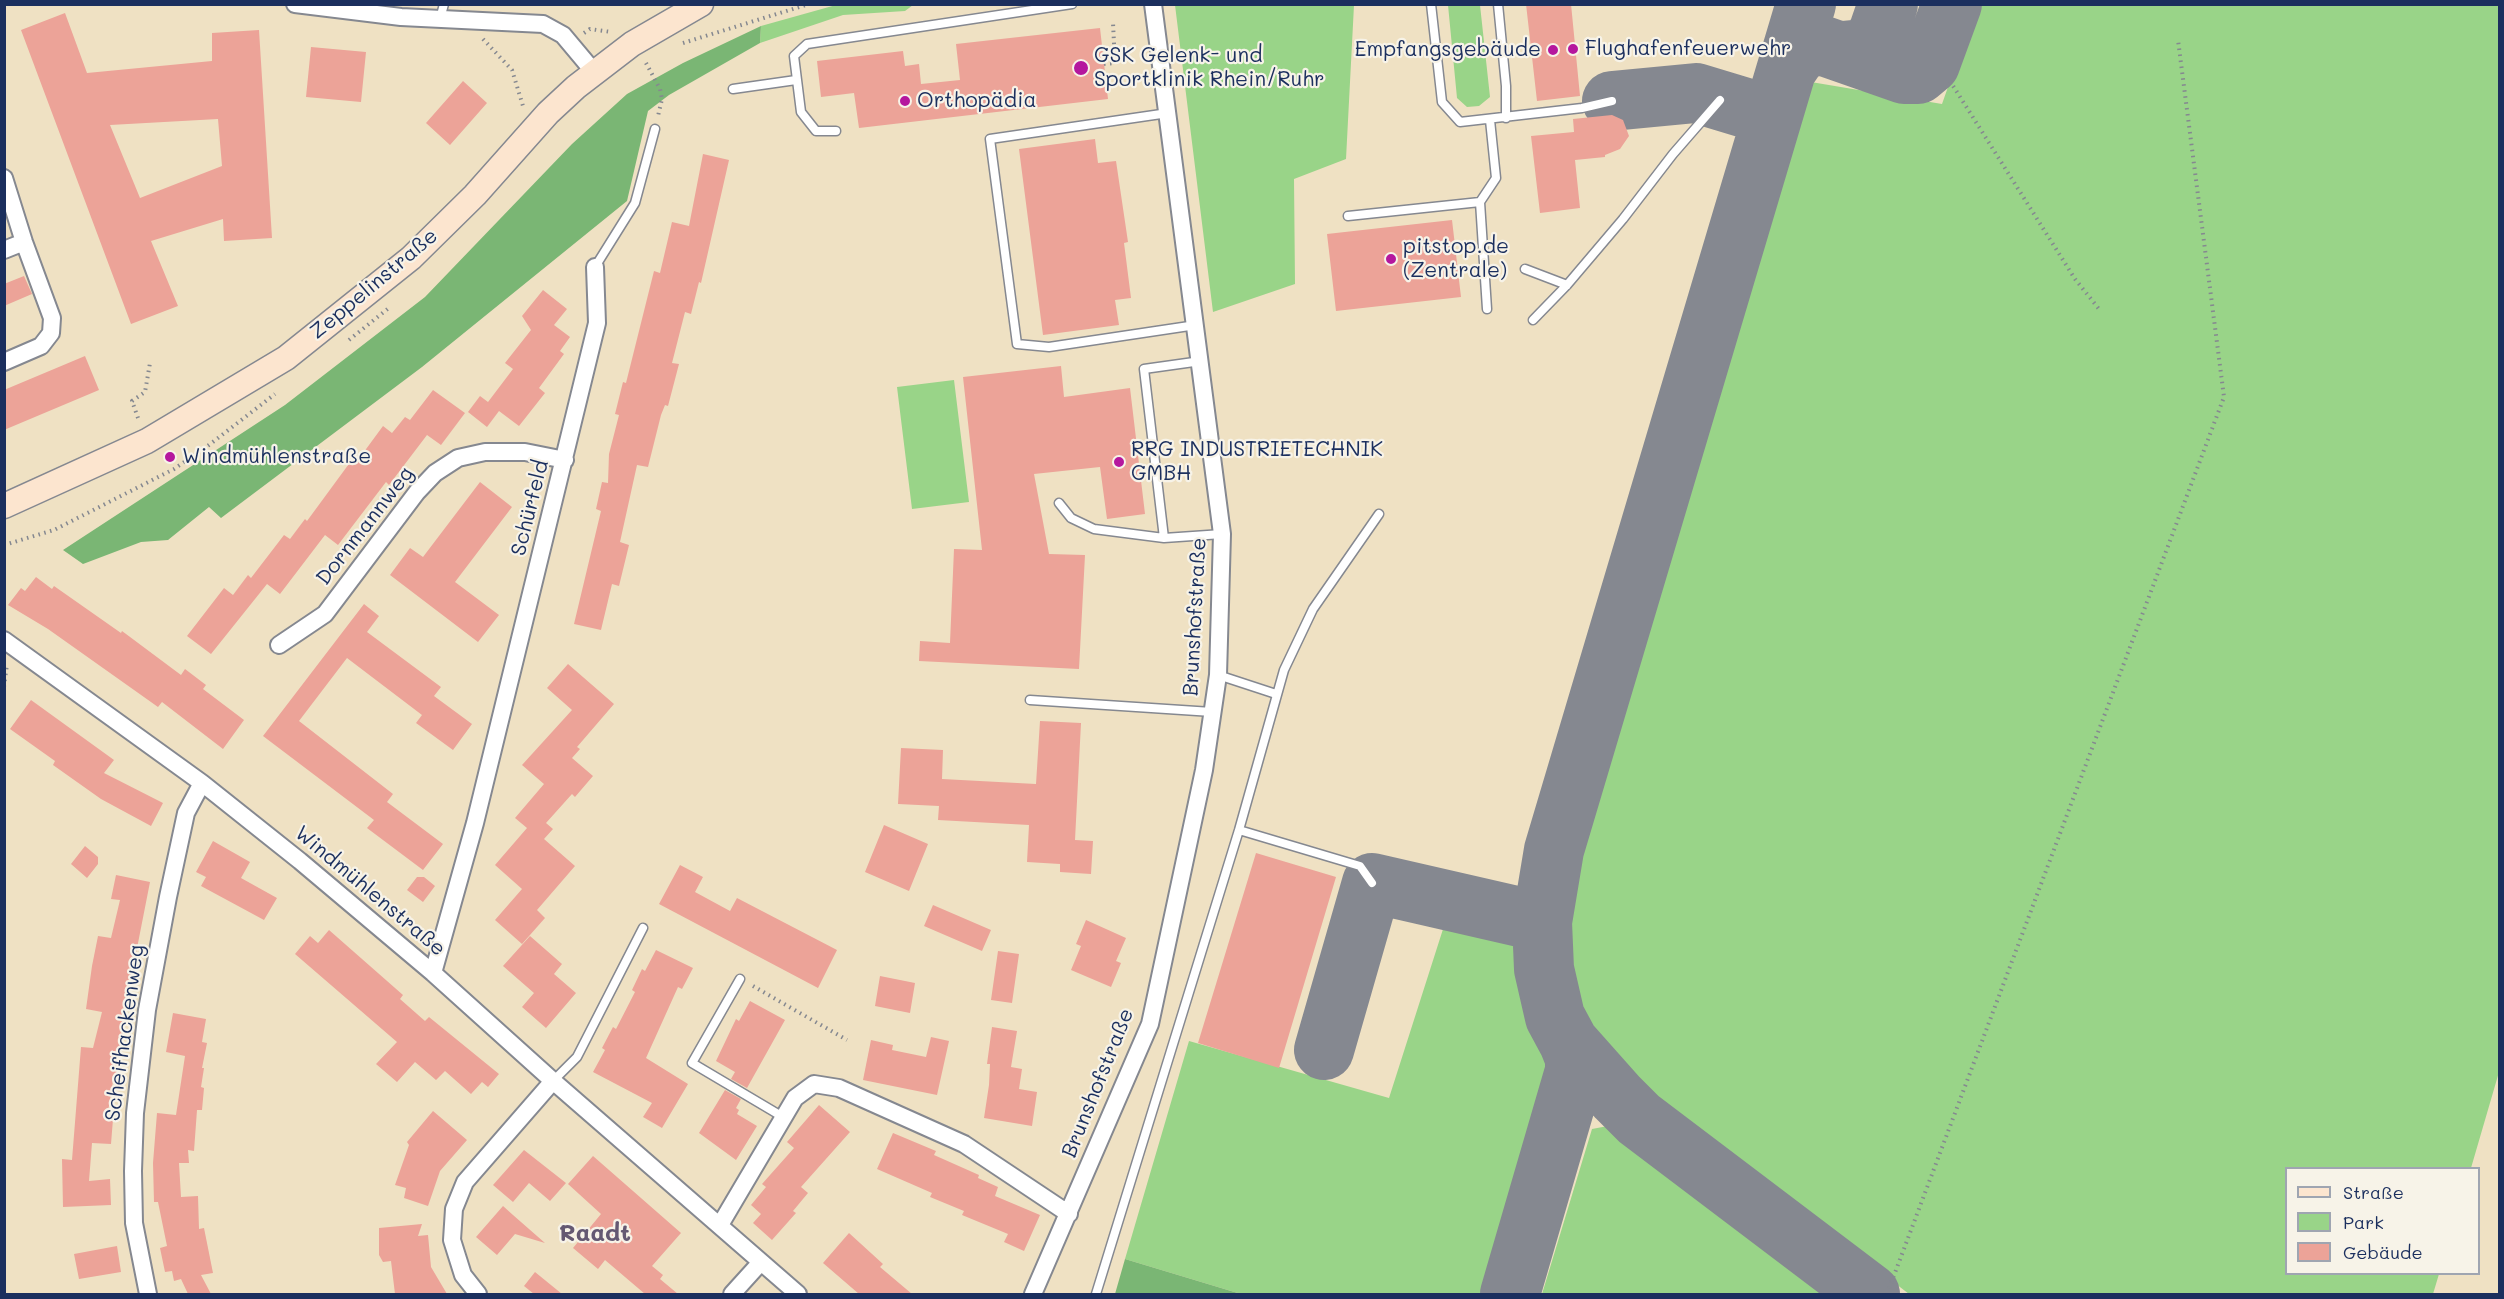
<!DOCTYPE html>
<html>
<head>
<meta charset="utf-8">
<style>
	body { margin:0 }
	#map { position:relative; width:2504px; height:1299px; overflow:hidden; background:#efe1c3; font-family:Mali,sans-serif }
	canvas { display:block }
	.frame { position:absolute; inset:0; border:6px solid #1b2f5e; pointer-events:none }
	.legend { position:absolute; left:2285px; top:1167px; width:195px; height:108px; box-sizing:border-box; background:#f7f3e8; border:2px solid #9fa5b1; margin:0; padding:8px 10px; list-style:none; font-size:18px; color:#1b2f5e }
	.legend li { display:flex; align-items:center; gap:12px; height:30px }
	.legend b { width:30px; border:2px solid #9fa5b1 }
</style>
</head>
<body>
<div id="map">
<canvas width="2504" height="1299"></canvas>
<div class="frame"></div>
<ul class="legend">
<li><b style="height:8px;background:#fce5cf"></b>Straße</li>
<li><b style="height:16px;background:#99d488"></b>Park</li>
<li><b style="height:16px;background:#eca398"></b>Gebäude</li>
</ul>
</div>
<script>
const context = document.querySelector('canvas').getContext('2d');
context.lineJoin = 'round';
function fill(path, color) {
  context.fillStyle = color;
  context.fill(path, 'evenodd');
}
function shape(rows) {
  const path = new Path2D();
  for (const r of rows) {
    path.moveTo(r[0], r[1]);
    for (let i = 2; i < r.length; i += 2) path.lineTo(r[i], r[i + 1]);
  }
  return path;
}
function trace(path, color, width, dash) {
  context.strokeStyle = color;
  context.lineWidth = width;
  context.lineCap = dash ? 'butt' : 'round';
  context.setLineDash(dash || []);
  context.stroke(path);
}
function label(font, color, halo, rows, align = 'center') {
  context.font = font + ' Mali,sans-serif';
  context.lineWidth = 4.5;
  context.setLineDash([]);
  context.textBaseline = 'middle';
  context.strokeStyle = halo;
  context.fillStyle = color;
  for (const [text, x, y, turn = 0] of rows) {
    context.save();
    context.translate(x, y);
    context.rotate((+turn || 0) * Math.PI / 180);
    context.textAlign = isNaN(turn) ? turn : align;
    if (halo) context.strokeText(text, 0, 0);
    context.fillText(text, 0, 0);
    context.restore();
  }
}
const green = shape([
	[836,5,913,5,905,11,843,15,760,43,761,26],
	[1175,5,1354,5,1346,159,1294,179,1295,284,1213,312],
	[1448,5,1480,5,1490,97,1479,106,1467,107,1457,98],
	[1977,5,2499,5,2499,1072,2471,1168,2286,1168,2286,1274,2439,1274,2433,1294,1909,1294,1669,1109,1603,1042,1576,1005,1565,939,1573,857,1805,81,1942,104],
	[954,380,969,502,912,509,897,387],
	[1444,926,1512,944,1525,961,1551,1078,1487,1294,1241,1294,1125,1259,1189,1041,1389,1098],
	[1613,1125,1834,1294,1542,1294,1592,1129]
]);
const forest = shape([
	[761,26,760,43,669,95,648,111,627,201,422,367,221,518,209,507,168,540,141,542,83,564,63,550,285,405,425,297,572,144,627,94,683,63],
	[1125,1259,1241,1294,1115,1294]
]);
const taxiway = shape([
	[1806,4,1554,850,1542,922,1544,969,1555,1017,1569,1043,1617,1097,1639,1119,1870,1294],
	[1842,51,1863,49,1871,43,1878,33,1888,4],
	[1787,69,1800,50,1821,45,1904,74,1918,74,1930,64,1952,4],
	[1612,101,1696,93,1772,116],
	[1324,1050,1372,883,1542,922],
	[1510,1294,1575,1071,1575,1058,1569,1043]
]);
const building = shape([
	[1526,4,1571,4,1580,96,1537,101],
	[65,13,87,73,212,61,212,33,259,30,272,238,224,241,223,219,151,241,178,306,131,324,21,30],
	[218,119,222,166,140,198,110,125],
	[1100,28,1108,99,859,128,854,93,821,97,817,61,903,51,905,66,919,64,921,84,960,80,956,44],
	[311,47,366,52,361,102,306,97],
	[463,81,487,103,450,145,426,123],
	[1612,115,1623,120,1629,136,1620,149,1605,155,1605,157,1575,160,1580,208,1540,213,1531,136,1574,132,1573,119],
	[1095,139,1098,163,1116,161,1128,242,1124,243,1131,298,1115,300,1119,325,1043,335,1019,149],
	[703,154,729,160,701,283,699,282,691,314,685,312,672,363,679,364,668,406,665,405,661,415,648,467,637,465,620,542,629,545,619,586,612,584,601,630,574,624,601,511,596,509,602,482,608,483,609,454,619,415,615,414,623,382,626,383,654,271,660,273,672,222,689,226],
	[1452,220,1461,297,1336,311,1327,234],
	[24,276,32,294,4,306,4,284],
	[543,290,567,309,554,325,570,337,560,351,564,354,539,388,545,393,519,426,499,411,487,427,468,412,480,396,488,402,513,369,505,363,531,330,522,316],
	[85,356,99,390,4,430,4,390],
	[1061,366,1064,397,1130,388,1145,514,1107,519,1100,467,1034,474,1049,554,1085,555,1079,669,919,661,920,641,950,643,954,549,982,550,963,377],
	[433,390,465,413,441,445,427,435,389,485,386,482,338,545,325,535,280,594,267,584,211,654,187,636,224,588,233,595,248,575,251,578,284,535,290,539,305,519,307,521,354,457,358,460,383,426,392,433,405,417,410,420],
	[480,482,512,507,455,582,499,615,478,642,390,575,410,548,423,557],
	[36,577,52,589,54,586,121,633,122,631,181,675,185,669,206,685,203,689,244,720,223,749,162,702,158,707,48,629,8,605,21,588,25,591],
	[364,604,379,616,367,632,441,687,434,696,472,724,453,750,416,723,422,715,347,658,299,721,393,794,387,802,443,844,423,870,367,828,374,820,263,736],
	[568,664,614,704,577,747,580,749,572,758,593,776,575,797,572,794,546,823,553,829,544,839,575,866,537,910,545,918,522,944,495,920,522,889,495,865,527,828,515,818,544,784,522,765,572,710,547,688],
	[31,700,114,760,104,773,163,803,151,826,101,799,53,765,55,761,10,729],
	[1040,721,1081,723,1075,840,1093,841,1091,874,1060,872,1060,864,1027,862,1029,825,938,820,939,806,898,804,901,748,943,750,942,779,1036,784],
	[884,825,928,844,909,891,865,872],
	[213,841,250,862,241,878,277,898,264,920,201,886,206,877,196,872],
	[85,846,98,857,98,864,87,878,71,864],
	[1256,853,1336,877,1279,1068,1198,1043],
	[680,865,703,877,695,892,730,911,737,898,837,950,818,988,659,904],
	[116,875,150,882,128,994,117,1082,113,1081,107,1118,113,1119,111,1144,92,1143,89,1181,110,1179,111,1205,63,1207,62,1159,72,1160,81,1047,93,1048,102,1012,86,1009,92,966,98,936,111,938,120,900,111,899],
	[417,877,424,877,435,886,423,902,407,890],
	[933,905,991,930,982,951,924,926],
	[1086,920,1126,938,1116,961,1121,963,1111,987,1071,970,1081,946,1076,944],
	[329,930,403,995,400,999,425,1021,429,1017,499,1074,488,1087,482,1082,471,1094,445,1071,436,1080,415,1062,397,1082,376,1064,397,1042,295,954,310,936,318,943],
	[530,936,562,964,554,974,576,993,546,1028,522,1007,534,993,503,966],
	[656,950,693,968,682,989,678,987,646,1058,688,1084,662,1128,643,1117,652,1103,593,1072,605,1050,602,1048,613,1027,616,1029,635,992,632,990,642,969,645,971],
	[998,951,1019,954,1012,1003,991,1000],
	[880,976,915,983,910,1013,875,1006],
	[750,1001,785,1020,747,1088,731,1079,735,1072,716,1061,736,1019,739,1021],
	[173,1013,206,1019,202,1042,207,1043,202,1068,204,1068,201,1087,204,1088,202,1110,197,1110,194,1151,188,1150,189,1163,179,1163,181,1197,198,1196,199,1229,204,1228,213,1273,201,1275,211,1294,188,1294,181,1279,174,1281,172,1271,165,1272,160,1248,167,1246,158,1202,154,1202,153,1163,157,1113,176,1115,185,1056,166,1052],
	[992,1027,1017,1031,1011,1067,1022,1069,1019,1089,1037,1092,1032,1126,984,1118,989,1085,990,1064,987,1064],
	[931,1037,949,1041,937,1095,863,1080,871,1040,893,1045,892,1050,926,1057],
	[725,1090,741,1099,736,1108,739,1110,737,1114,757,1126,736,1160,699,1133],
	[819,1105,850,1132,801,1187,808,1193,793,1211,796,1213,772,1240,753,1223,761,1214,751,1205,766,1187,762,1184,794,1148,787,1142],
	[433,1111,467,1140,440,1171,428,1206,404,1198,406,1188,395,1185,409,1145,407,1142],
	[893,1133,936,1151,934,1155,979,1175,978,1178,998,1187,995,1196,1040,1215,1024,1251,1004,1242,1008,1234,962,1215,964,1211,930,1197,932,1193,877,1169],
	[524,1150,566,1183,550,1201,529,1183,513,1202,493,1185],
	[593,1156,681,1233,652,1266,663,1275,660,1279,678,1294,645,1294,605,1260,598,1269,573,1248,601,1214,568,1184],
	[503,1206,513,1215,545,1243,515,1234,497,1255,476,1237],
	[422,1224,418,1236,428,1235,431,1267,447,1294,395,1294,391,1261,383,1262,379,1255,379,1228],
	[849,1233,883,1264,880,1267,912,1294,859,1294,823,1263],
	[117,1246,121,1272,79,1279,74,1254],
	[535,1272,562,1294,534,1294,524,1286]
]);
const path = shape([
	[584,33,590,29,611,32],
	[483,39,512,70,523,106],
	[683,43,809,4],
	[646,63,660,89,662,99,658,116],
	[1104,64,1115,63,1113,23],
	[1950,81,2075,279,2099,309],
	[349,340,390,307],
	[138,418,132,401,145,392,150,363],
	[4,545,54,530,174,469,209,445,275,394],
	[4,687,7,664],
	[753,986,847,1040],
	[1887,1294,2224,397,2178,40]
]);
const service = shape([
	[1431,4,1442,102,1460,122,1582,108,1612,101],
	[1498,4,1506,86,1506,118],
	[440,19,444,4],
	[733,89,796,80],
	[1168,113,990,139,1017,344,1049,347,1196,325],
	[836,131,816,131,801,112,794,56,807,44,1072,4],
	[1348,216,1480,202],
	[595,267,635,203,655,129],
	[1525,269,1567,285],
	[1487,309,1480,202,1496,178,1490,120],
	[1533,320,1567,285,1623,219,1673,154,1720,100],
	[1201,361,1144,369,1164,538,1222,534],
	[1059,503,1071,518,1094,529,1164,538],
	[1218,675,1276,694],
	[1030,700,1212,712],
	[1239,830,1360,866,1372,883],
	[740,979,692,1063,783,1117],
	[553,1081,577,1057,643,928],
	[1096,1294,1239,830,1284,670,1313,609,1379,514]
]);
const minor = shape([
	[295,4,401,17,543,24,563,35,594,72],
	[4,178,24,242,52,318,51,333,41,346,4,362],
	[4,250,24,242],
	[4,640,202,783,300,861,433,973,553,1081,798,1294],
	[279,645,325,614,417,492,435,473,458,458,485,452,525,452,565,460],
	[433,973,475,823,597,323,595,267],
	[720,1225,795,1098,814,1084,839,1088,964,1144,1069,1214],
	[148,1294,134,1223,133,1171,135,1113,147,1010,168,897,186,813,202,783],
	[478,1294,463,1275,452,1240,454,1209,465,1182,553,1081],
	[732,1294,761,1262],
	[1033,1294,1150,1024,1204,770,1218,675,1222,534,1153,4]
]);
const secondary = shape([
	[4,506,147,441,286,358,411,258,475,195,548,113,576,87,632,44,701,4]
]);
const markers = [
	[1573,49,6,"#b5179e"],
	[1553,50,6,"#b5179e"],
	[1081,68,8,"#b5179e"],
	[905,101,6,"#b5179e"],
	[1391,259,6,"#b5179e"],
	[170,457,6,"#b5179e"],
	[1119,462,6,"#b5179e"]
];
const poiNames = [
	["Flughafenfeuerwehr",1585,49],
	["Empfangsgebäude",1541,50,"right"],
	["GSK Gelenk- und",1094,56],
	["Sportklinik Rhein/Ruhr",1094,80],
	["Orthopädia",917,101],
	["pitstop.de",1403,247],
	["(Zentrale)",1403,271],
	["RRG INDUSTRIETECHNIK",1131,450],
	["GMBH",1131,474],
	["Windmühlenstraße",182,457]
];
const streetNames = [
	["Zeppelinstraße",374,284,-40],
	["Schürfeld",530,508,-76],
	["Dornmannweg",365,526,-52],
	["Brunshofstraße",1195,617,-87],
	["Windmühlenstraße",370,891,40],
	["Scheifhackenweg",125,1033,-82],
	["Brunshofstraße",1098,1083,-68]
];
const quarterNames = [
	["Raadt",595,1234]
];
fill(green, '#99d488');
fill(forest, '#7ab674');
trace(taxiway, '#858890', 60);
fill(building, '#eca398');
trace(service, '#858890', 11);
trace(minor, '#858890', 20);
trace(secondary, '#858890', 27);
trace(path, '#858890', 4, [1.5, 4.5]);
trace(service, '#fff', 8);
trace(minor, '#fff', 16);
trace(secondary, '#fce5cf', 24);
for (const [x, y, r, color] of markers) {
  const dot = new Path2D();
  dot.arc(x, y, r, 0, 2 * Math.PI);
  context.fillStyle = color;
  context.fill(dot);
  trace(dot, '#f7f3e8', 2);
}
label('21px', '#1b2f5e', '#f7f3e8', poiNames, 'left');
label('21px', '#1b2f5e', '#f7f3e8', streetNames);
label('bold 24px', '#645872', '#f7f3e8', quarterNames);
</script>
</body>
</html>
